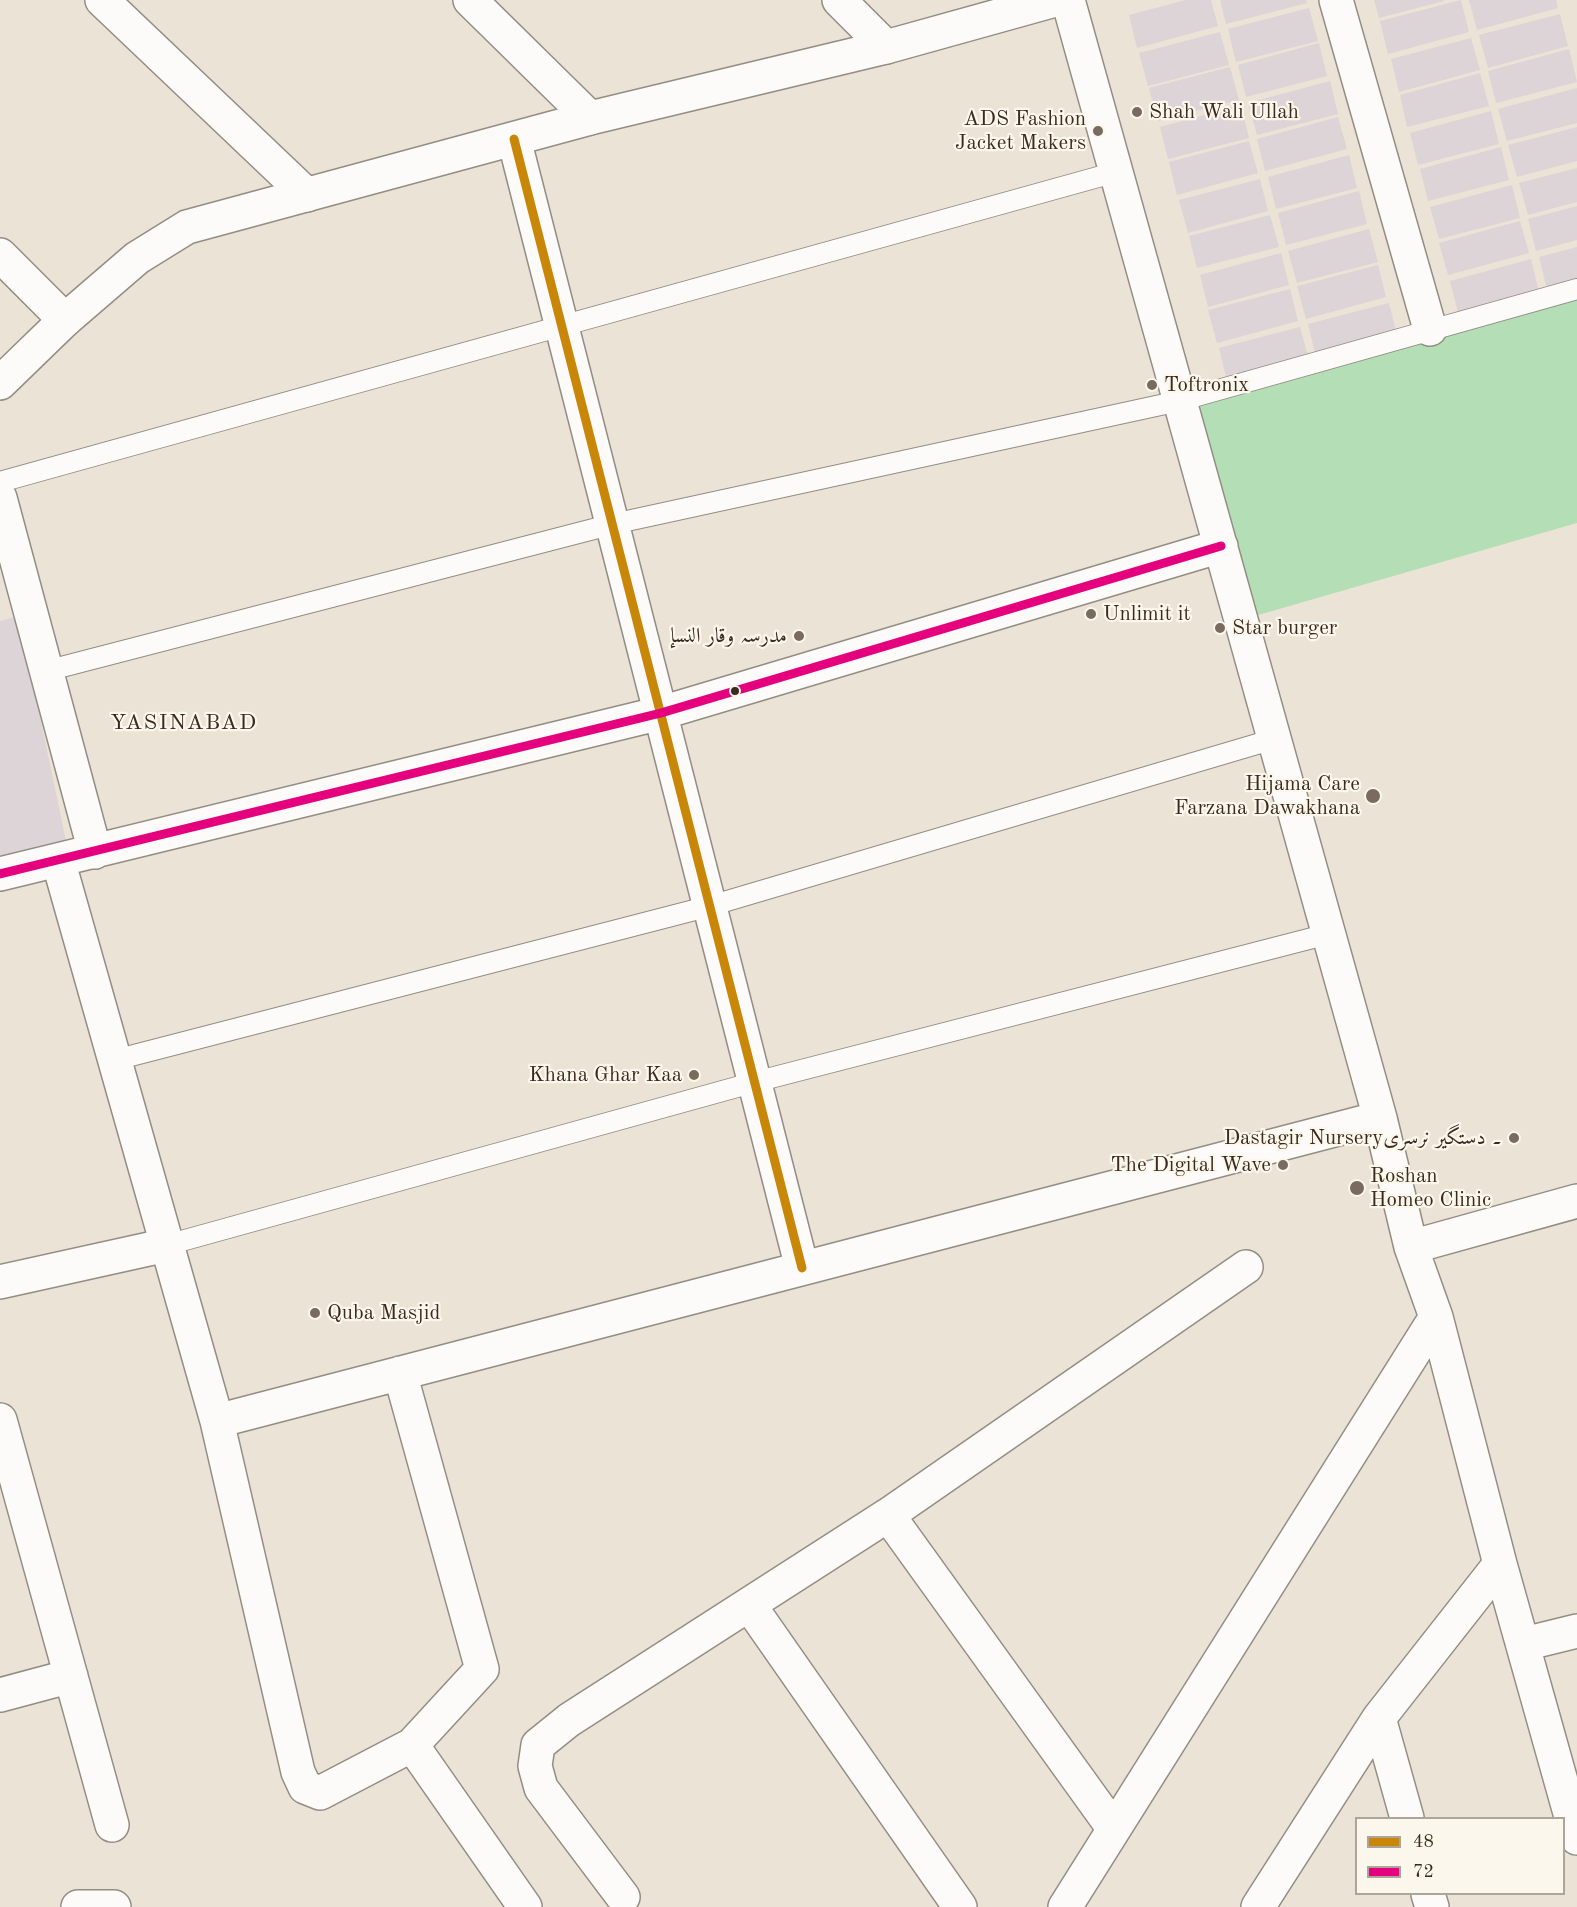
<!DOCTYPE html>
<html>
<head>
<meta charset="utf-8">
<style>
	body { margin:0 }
	#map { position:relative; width:1577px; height:1907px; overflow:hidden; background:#ebe3d5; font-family:"Old Standard TT",serif }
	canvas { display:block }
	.legend { position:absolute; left:1355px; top:1817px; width:210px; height:78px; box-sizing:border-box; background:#fbf7ec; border:2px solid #aea59a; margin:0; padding:8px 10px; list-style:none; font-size:18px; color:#3b2a1e }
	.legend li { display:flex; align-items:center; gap:12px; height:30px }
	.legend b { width:30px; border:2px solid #aea59a }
</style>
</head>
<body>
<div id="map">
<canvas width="1577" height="1907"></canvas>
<ul class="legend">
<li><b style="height:8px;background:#c88708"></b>48</li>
<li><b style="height:8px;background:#e5007d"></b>72</li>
</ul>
</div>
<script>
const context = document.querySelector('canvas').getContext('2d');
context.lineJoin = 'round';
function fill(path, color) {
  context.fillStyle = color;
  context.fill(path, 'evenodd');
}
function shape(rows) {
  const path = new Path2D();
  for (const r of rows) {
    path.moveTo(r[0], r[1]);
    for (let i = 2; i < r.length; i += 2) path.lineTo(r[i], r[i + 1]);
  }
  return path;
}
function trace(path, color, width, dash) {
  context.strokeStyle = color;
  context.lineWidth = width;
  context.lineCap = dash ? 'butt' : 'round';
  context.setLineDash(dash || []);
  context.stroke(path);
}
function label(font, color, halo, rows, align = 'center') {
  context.font = font + ' "Old Standard TT",Amiri,serif';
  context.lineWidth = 4.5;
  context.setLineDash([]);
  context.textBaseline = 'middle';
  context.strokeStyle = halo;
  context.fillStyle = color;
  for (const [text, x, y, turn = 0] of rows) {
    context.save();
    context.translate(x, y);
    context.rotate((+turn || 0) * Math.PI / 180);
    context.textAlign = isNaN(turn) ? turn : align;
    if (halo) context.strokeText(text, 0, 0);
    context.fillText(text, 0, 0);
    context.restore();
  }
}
const green = shape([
	[1577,289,1577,523,1241,620,1179,401]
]);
const building = shape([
	[1186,0,1211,0,1218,26,1137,48,1129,15],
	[1220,0,1306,0,1307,3,1226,24],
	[1374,0,1444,0,1444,1,1379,18],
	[1461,0,1469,32,1388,54,1380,21],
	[1469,0,1556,0,1558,8,1477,30],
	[1309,8,1318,41,1236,62,1228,29],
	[1560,14,1568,46,1488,68,1479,35],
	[1220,32,1229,65,1148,86,1139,53],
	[1471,38,1480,70,1399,92,1391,59],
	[1319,43,1327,76,1246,97,1238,65],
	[1569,49,1577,82,1496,103,1488,71],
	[1230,67,1239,100,1157,121,1149,88],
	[1480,73,1489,106,1407,127,1400,95],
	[1330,81,1338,114,1257,135,1248,103],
	[1577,88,1577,123,1507,141,1498,109],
	[1241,105,1249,138,1168,159,1160,127],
	[1491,111,1499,144,1418,165,1410,133],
	[1338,117,1347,149,1265,171,1257,139],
	[1577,127,1577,161,1517,177,1508,145],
	[1249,141,1258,173,1177,195,1169,162],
	[1501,147,1509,180,1428,201,1420,169],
	[1349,155,1357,188,1276,209,1268,177],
	[1577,168,1577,202,1528,215,1519,183],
	[1260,179,1268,211,1188,233,1179,200],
	[1512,185,1520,218,1439,239,1430,207],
	[1359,191,1367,224,1286,245,1278,213],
	[1577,206,1577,240,1536,251,1528,219],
	[1270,215,1279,247,1197,268,1189,236],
	[1520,221,1529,253,1448,275,1439,243],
	[1369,229,1378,262,1297,283,1288,251],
	[1577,247,1577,281,1547,289,1539,257],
	[1281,253,1289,285,1208,307,1200,275],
	[1531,259,1539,292,1458,313,1450,281],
	[1378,265,1386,297,1306,319,1297,286],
	[1290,289,1298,321,1217,343,1208,310],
	[1389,303,1397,335,1316,357,1308,324],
	[1300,327,1309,360,1227,381,1219,348],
	[19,616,67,846,0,860,0,621]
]);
const lane = shape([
	[0,482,1116,172],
	[46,671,613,524,1179,401,1577,289],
	[115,1060,710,906,1274,739],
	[167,1245,755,1082,1328,934]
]);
const street = shape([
	[102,0,307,195],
	[470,0,590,118],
	[839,0,886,47],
	[1068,0,1380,1118,1411,1247,1436,1317,1500,1564,1577,1838],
	[1336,0,1430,329],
	[514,139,802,1268],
	[0,255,65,320],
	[0,498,95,852],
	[58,860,217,1421,298,1772,305,1787,320,1793,412,1745],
	[0,874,661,713,1221,546],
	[1411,1247,1577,1201],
	[0,1282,167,1245],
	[400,1373,482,1669,412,1745,525,1907],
	[0,1420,112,1825],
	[217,1421,1380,1118],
	[750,1606,960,1907],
	[1524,1644,1577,1631],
	[0,1695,71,1676],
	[1379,1718,1407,1818],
	[1114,1829,888,1515,1246,1267],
	[1428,1894,1432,1907],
	[623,1897,541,1788,535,1766,538,1745,569,1720,888,1515],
	[78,1907,114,1907],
	[1065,1907,1436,1317],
	[1258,1907,1379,1718,1500,1564]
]);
const secondary = shape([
	[0,383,65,320,137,258,187,227,590,118,886,47,1055,0]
]);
const bus1 = shape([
	[514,139,802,1268]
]);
const bus2 = shape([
	[0,874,661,713,1221,546]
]);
const markers = [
	[1137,112,6,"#796b5e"],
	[1098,131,6,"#796b5e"],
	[1152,385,6,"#796b5e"],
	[1091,614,6,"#796b5e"],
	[1220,628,6,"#796b5e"],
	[799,636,6,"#796b5e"],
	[735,691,5,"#3b2a1e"],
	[1373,796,8,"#796b5e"],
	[694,1075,6,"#796b5e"],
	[1514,1138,6,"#796b5e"],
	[1283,1165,6,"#796b5e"],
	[1357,1188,8,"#796b5e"],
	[315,1313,6,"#796b5e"]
];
const poiNames = [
	["Shah Wali Ullah",1149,112],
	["ADS Fashion",1086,119,"right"],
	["Jacket Makers",1086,143,"right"],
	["Toftronix",1164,385],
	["Unlimit it",1103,614],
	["Star burger",1232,628],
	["مدرسہ وقار النسإ",787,636,"right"],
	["Hijama Care",1360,784,"right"],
	["Farzana Dawakhana",1360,808,"right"],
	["Khana Ghar Kaa",682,1075,"right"],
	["Dastagir Nursery۔ دستگیر نرسری",1502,1138,"right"],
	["The Digital Wave",1271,1165,"right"],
	["Roshan",1370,1176],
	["Homeo Clinic",1370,1200],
	["Quba Masjid",327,1313]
];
const neighbourhoodNames = [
	["YASINABAD",184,723]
];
fill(green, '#b4dfb6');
fill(building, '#dcd4d7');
trace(lane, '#948d84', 22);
trace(street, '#948d84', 36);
trace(secondary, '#948d84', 36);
trace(lane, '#fcfbf9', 20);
trace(street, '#fcfbf9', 33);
trace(secondary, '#fcfbf9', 33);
trace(bus1, '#c88708', 9);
trace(bus2, '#e5007d', 9);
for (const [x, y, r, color] of markers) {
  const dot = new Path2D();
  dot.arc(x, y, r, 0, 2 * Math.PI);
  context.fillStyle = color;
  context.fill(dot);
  trace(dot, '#fbf7ec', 2);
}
label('21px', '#3b2a1e', '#fbf7ec', poiNames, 'left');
context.letterSpacing = '1.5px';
label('22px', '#3b2a1e', '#fbf7ec', neighbourhoodNames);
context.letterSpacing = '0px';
</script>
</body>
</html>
